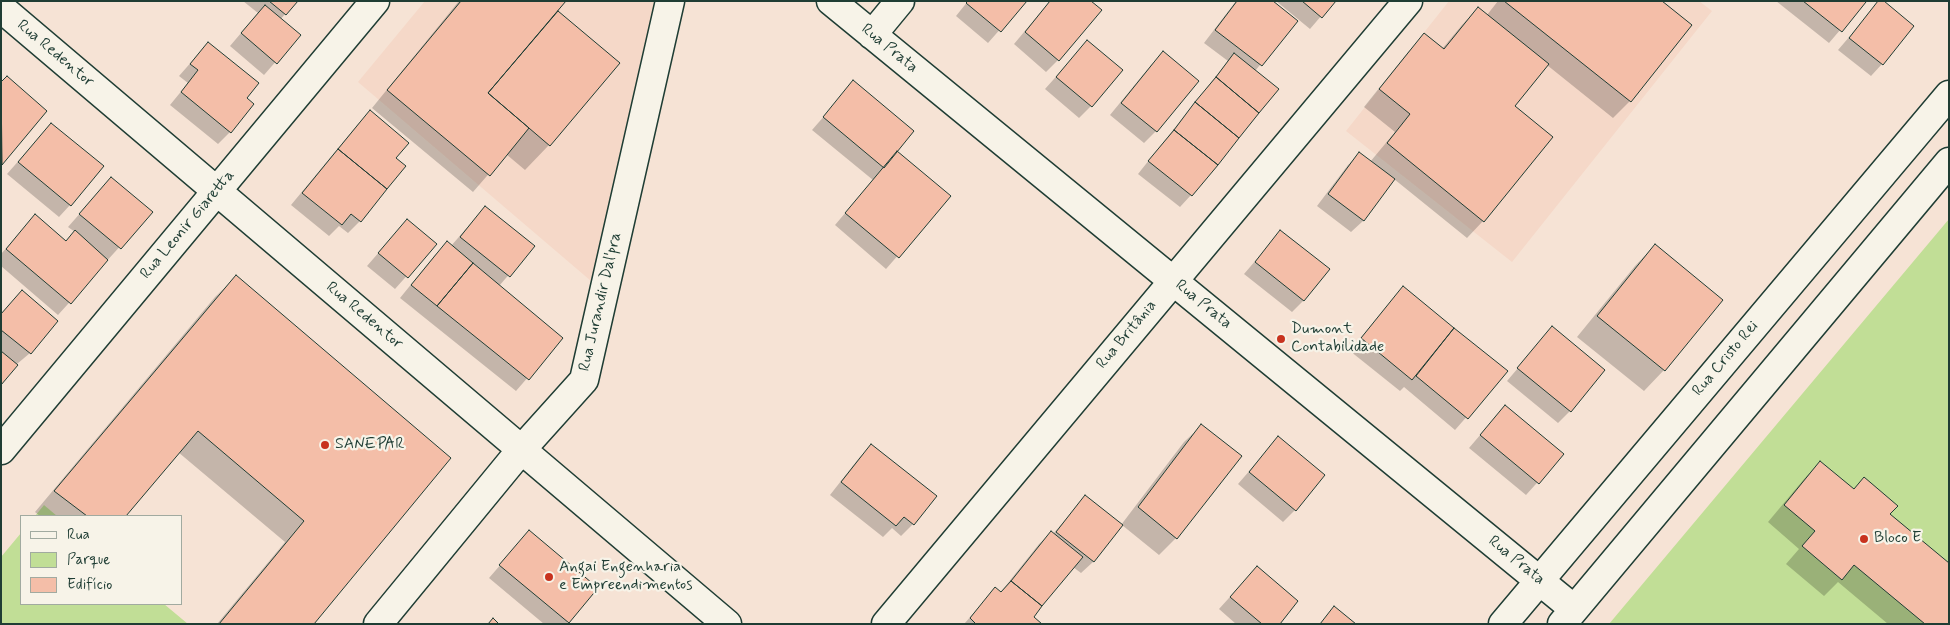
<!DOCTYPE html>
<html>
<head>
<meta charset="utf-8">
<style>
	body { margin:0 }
	#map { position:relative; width:1950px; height:625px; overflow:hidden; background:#f6e3d5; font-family:Mynerve,sans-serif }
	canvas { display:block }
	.frame { position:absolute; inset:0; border:2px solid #1f3d34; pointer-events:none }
	.legend { position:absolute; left:20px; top:515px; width:162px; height:90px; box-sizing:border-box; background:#f7f3e8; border:1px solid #a1aaa0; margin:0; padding:6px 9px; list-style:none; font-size:15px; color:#1f3d34 }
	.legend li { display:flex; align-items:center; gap:10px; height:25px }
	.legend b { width:25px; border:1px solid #a1aaa0 }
</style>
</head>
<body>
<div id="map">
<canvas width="1950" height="625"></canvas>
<div class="frame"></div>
<ul class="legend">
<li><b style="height:6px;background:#f7f3e8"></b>Rua</li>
<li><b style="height:14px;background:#c1de96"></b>Parque</li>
<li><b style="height:14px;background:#f4bea8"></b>Edifício</li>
</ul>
</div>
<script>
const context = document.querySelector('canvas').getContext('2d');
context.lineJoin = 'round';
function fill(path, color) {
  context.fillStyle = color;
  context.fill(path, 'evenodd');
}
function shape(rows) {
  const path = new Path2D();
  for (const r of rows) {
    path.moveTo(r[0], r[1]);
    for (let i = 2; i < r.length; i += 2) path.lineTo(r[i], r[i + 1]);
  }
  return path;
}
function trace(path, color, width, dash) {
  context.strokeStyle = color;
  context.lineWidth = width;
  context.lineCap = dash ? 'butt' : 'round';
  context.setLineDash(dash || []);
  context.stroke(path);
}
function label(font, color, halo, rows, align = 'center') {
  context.font = font + ' Mynerve,sans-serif';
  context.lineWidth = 4.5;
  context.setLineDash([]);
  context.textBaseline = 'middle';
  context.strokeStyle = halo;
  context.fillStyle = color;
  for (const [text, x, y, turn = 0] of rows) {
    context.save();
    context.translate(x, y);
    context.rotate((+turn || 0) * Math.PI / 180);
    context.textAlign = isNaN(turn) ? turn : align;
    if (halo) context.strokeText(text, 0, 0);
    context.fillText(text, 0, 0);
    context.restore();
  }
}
const built = shape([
	[425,1,655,1,591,281,358,82],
	[1449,1,1699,1,1712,11,1512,262,1346,131]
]);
const green = shape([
	[1949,219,1949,624,1609,624],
	[44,505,57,516,35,516],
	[21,533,21,604,164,604,188,624,1,624,1,557]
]);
const shadow = shape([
	[243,1,296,1,280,20,299,35,264,75,230,46,258,13],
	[459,1,565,1,556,11,618,63,549,145,525,170,506,154,473,192,372,108],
	[968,1,1025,1,988,43,956,16],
	[1050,1,1058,60,1046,72,1014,44],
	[1236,1,1271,1,1296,21,1255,71,1191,195,1180,207,1138,174,1228,61,1204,43],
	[1276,1,1334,1,1310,29],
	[1498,1,1660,1,1690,25,1630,101,1613,118,1547,65,1513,107,1483,221,1467,238,1394,179,1363,221,1351,232,1317,206,1348,165,1359,154,1370,162,1395,132,1364,107,1408,52,1424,35,1442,49,1462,25,1478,8,1487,15],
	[1776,1,1863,1,1864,2,1829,43],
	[1880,1,1882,64,1871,76,1838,50],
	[1087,42,1091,106,1079,118,1045,89],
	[208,43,245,98,230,132,218,144,170,105,188,83,179,76],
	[1163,53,1156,131,1144,143,1110,115,1151,65],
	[854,82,896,152,950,196,886,269,835,225,873,180,812,130],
	[1,83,46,112,1,164],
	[370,112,394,158,404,166,360,221,348,233,339,226,329,236,291,205,358,124],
	[51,124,70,205,59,217,7,174],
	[111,178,151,212,58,315,1,266,1,254,35,216,65,242,75,232,68,227],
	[485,207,534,246,499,286,562,338,516,391,400,298,435,255,447,243,451,246],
	[407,220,435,244,395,289,367,266],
	[1280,232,1304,300,1292,312,1244,274],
	[1655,245,1722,300,1664,370,1644,391,1577,337,1635,266],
	[236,277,449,458,312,624,217,624,285,542,178,452,125,516,40,516,35,512,215,297],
	[1403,288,1506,372,1455,430,1404,387,1400,391,1350,351,1392,300],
	[22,292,57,321,30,353,17,364,1,383,1,314],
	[1552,328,1570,411,1558,423,1507,381],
	[1505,406,1563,454,1526,495,1469,448],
	[1201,426,1240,456,1176,538,1159,555,1122,525,1093,562,1081,573,1073,567,1032,617,1040,624,964,624,995,589,1000,593,1039,544,1051,533,1053,534,1085,497,1121,525,1184,442],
	[1278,438,1295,510,1283,522,1238,484],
	[871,446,913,524,901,536,892,528,883,537,830,495,859,458],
	[1820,462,1853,490,1888,514,1949,624,1888,624,1838,582,1824,596,1786,564,1799,549,1768,522,1804,479],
	[529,532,596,588,566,624,544,624,489,578],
	[1257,567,1278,624,1236,624,1219,609]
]);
const building = shape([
	[269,1,298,1,286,15,269,1],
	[461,1,566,1,488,93,529,128,490,176,387,90,461,1],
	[968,1,1027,1,1001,32,966,3,968,1],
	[1050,1,1091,1,1102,10,1059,61,1025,32,1050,1],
	[1237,1,1273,1,1298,21,1262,66,1215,30,1237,1],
	[1302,1,1336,1,1322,18,1302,1],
	[1504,1,1662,1,1692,25,1631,102,1504,1],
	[1803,1,1865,1,1866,2,1842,32,1803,1],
	[1878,1,1884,1,1914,26,1883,65,1849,38,1878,1],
	[265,5,301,35,277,64,241,33,265,5],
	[1478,7,1549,64,1515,106,1553,137,1484,222,1387,143,1410,114,1379,89,1424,33,1444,49,1478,7],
	[558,11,620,63,550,146,488,93,558,11],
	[1087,40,1123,70,1092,107,1056,77,1087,40],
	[208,42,259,83,247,98,254,104,231,133,181,92,198,70,190,64,208,42],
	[1163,51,1199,81,1157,132,1121,103,1163,51],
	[1234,53,1279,89,1259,113,1216,77,1234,53],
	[7,76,47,111,2,165,1,82,7,76],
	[1216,77,1259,113,1239,138,1195,102,1216,77],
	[853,80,914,131,884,168,823,117,853,80],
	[1195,102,1239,138,1218,165,1174,130,1195,102],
	[370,110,409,143,396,158,406,166,387,189,338,149,370,110],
	[51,123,104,166,71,206,18,162,51,123],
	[1174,130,1218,165,1192,196,1148,161,1174,130],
	[338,149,387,189,361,222,351,214,342,225,302,193,338,149],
	[897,151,951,196,899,258,845,213,897,151],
	[1359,152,1395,179,1364,221,1328,194,1359,152],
	[111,177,153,212,121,249,79,214,111,177],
	[485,206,535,246,510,277,460,237,485,206],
	[35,214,66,241,75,230,108,260,71,304,6,249,35,214],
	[407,219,437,244,408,278,378,253,407,219],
	[1280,230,1330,269,1304,301,1255,262,1280,230],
	[447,241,473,263,437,306,411,285,447,241],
	[1655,244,1723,300,1665,371,1597,316,1655,244],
	[473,263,563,338,529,380,437,306,473,263],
	[236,275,451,458,314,624,219,624,304,521,198,431,126,516,87,516,54,491,236,275],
	[1403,286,1454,328,1412,380,1361,338,1403,286],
	[22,290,58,321,31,354,1,330,1,314,22,290],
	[1552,326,1605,370,1571,412,1517,368,1552,326],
	[1454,328,1508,371,1468,419,1416,376,1454,328],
	[1,351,18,365,1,385,1,351],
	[1505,405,1564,454,1539,484,1480,435,1505,405],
	[1201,424,1242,456,1177,539,1138,507,1201,424],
	[1278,436,1325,475,1296,511,1249,472,1278,436],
	[871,444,937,496,914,525,904,517,896,526,841,482,871,444],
	[1820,461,1854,489,1864,477,1898,506,1890,514,1949,563,1949,624,1925,624,1854,565,1842,580,1802,546,1815,531,1784,505,1820,461],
	[1085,495,1123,525,1094,562,1056,532,1085,495],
	[529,530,598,588,569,623,499,565,529,530],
	[1051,531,1083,557,1042,606,1011,581,1051,531],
	[1257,566,1298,601,1280,624,1262,624,1230,597,1257,566],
	[1011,581,1042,606,1034,617,1042,624,976,624,970,618,995,587,1001,592,1011,581],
	[1334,606,1356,624,1320,624,1334,606],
	[493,618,499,624,488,624,493,618]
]);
const minor = shape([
	[831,1,1574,609],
	[1,8,727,624],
	[872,35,900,1],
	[1,450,375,1],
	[378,624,521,450,584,380,670,1],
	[886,624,1408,1],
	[1503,624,1949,95],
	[1562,624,1949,162]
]);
const markers = [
	[1281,339,5,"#c8321e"],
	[325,445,5,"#c8321e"],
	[1864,539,5,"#c8321e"],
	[549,577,5,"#c8321e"]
];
const streetNames = [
	["Rua Prata",889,49,39],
	["Rua Redentor",55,54,40],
	["Rua Leonir Giaretta",188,225,-50],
	["Rua Jurandir Dal'pra",601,302,-77],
	["Rua Prata",1203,305,39],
	["Rua Redentor",364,316,40],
	["Rua Britânia",1127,335,-50],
	["Rua Cristo Rei",1726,359,-50],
	["Rua Prata",1516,561,39]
];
const poiNames = [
	["Dumont",1291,330],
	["Contabilidade",1291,348],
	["SANEPAR",335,445],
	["Bloco E",1874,539],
	["Angai Engenharia",559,568],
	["e Empreendimentos",559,586]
];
fill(built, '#f5d8c8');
fill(green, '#c1de96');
fill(shadow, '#0003');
fill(building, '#f4bea8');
trace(building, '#1f3d34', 1);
trace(minor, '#1f3d34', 31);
trace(minor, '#f7f3e8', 28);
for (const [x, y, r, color] of markers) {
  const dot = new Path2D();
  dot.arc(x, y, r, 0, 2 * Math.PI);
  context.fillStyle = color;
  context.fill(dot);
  trace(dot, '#f7f3e8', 2);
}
label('16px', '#1f3d34', '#f7f3e8', streetNames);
label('16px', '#1f3d34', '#f7f3e8', poiNames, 'left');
</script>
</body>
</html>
